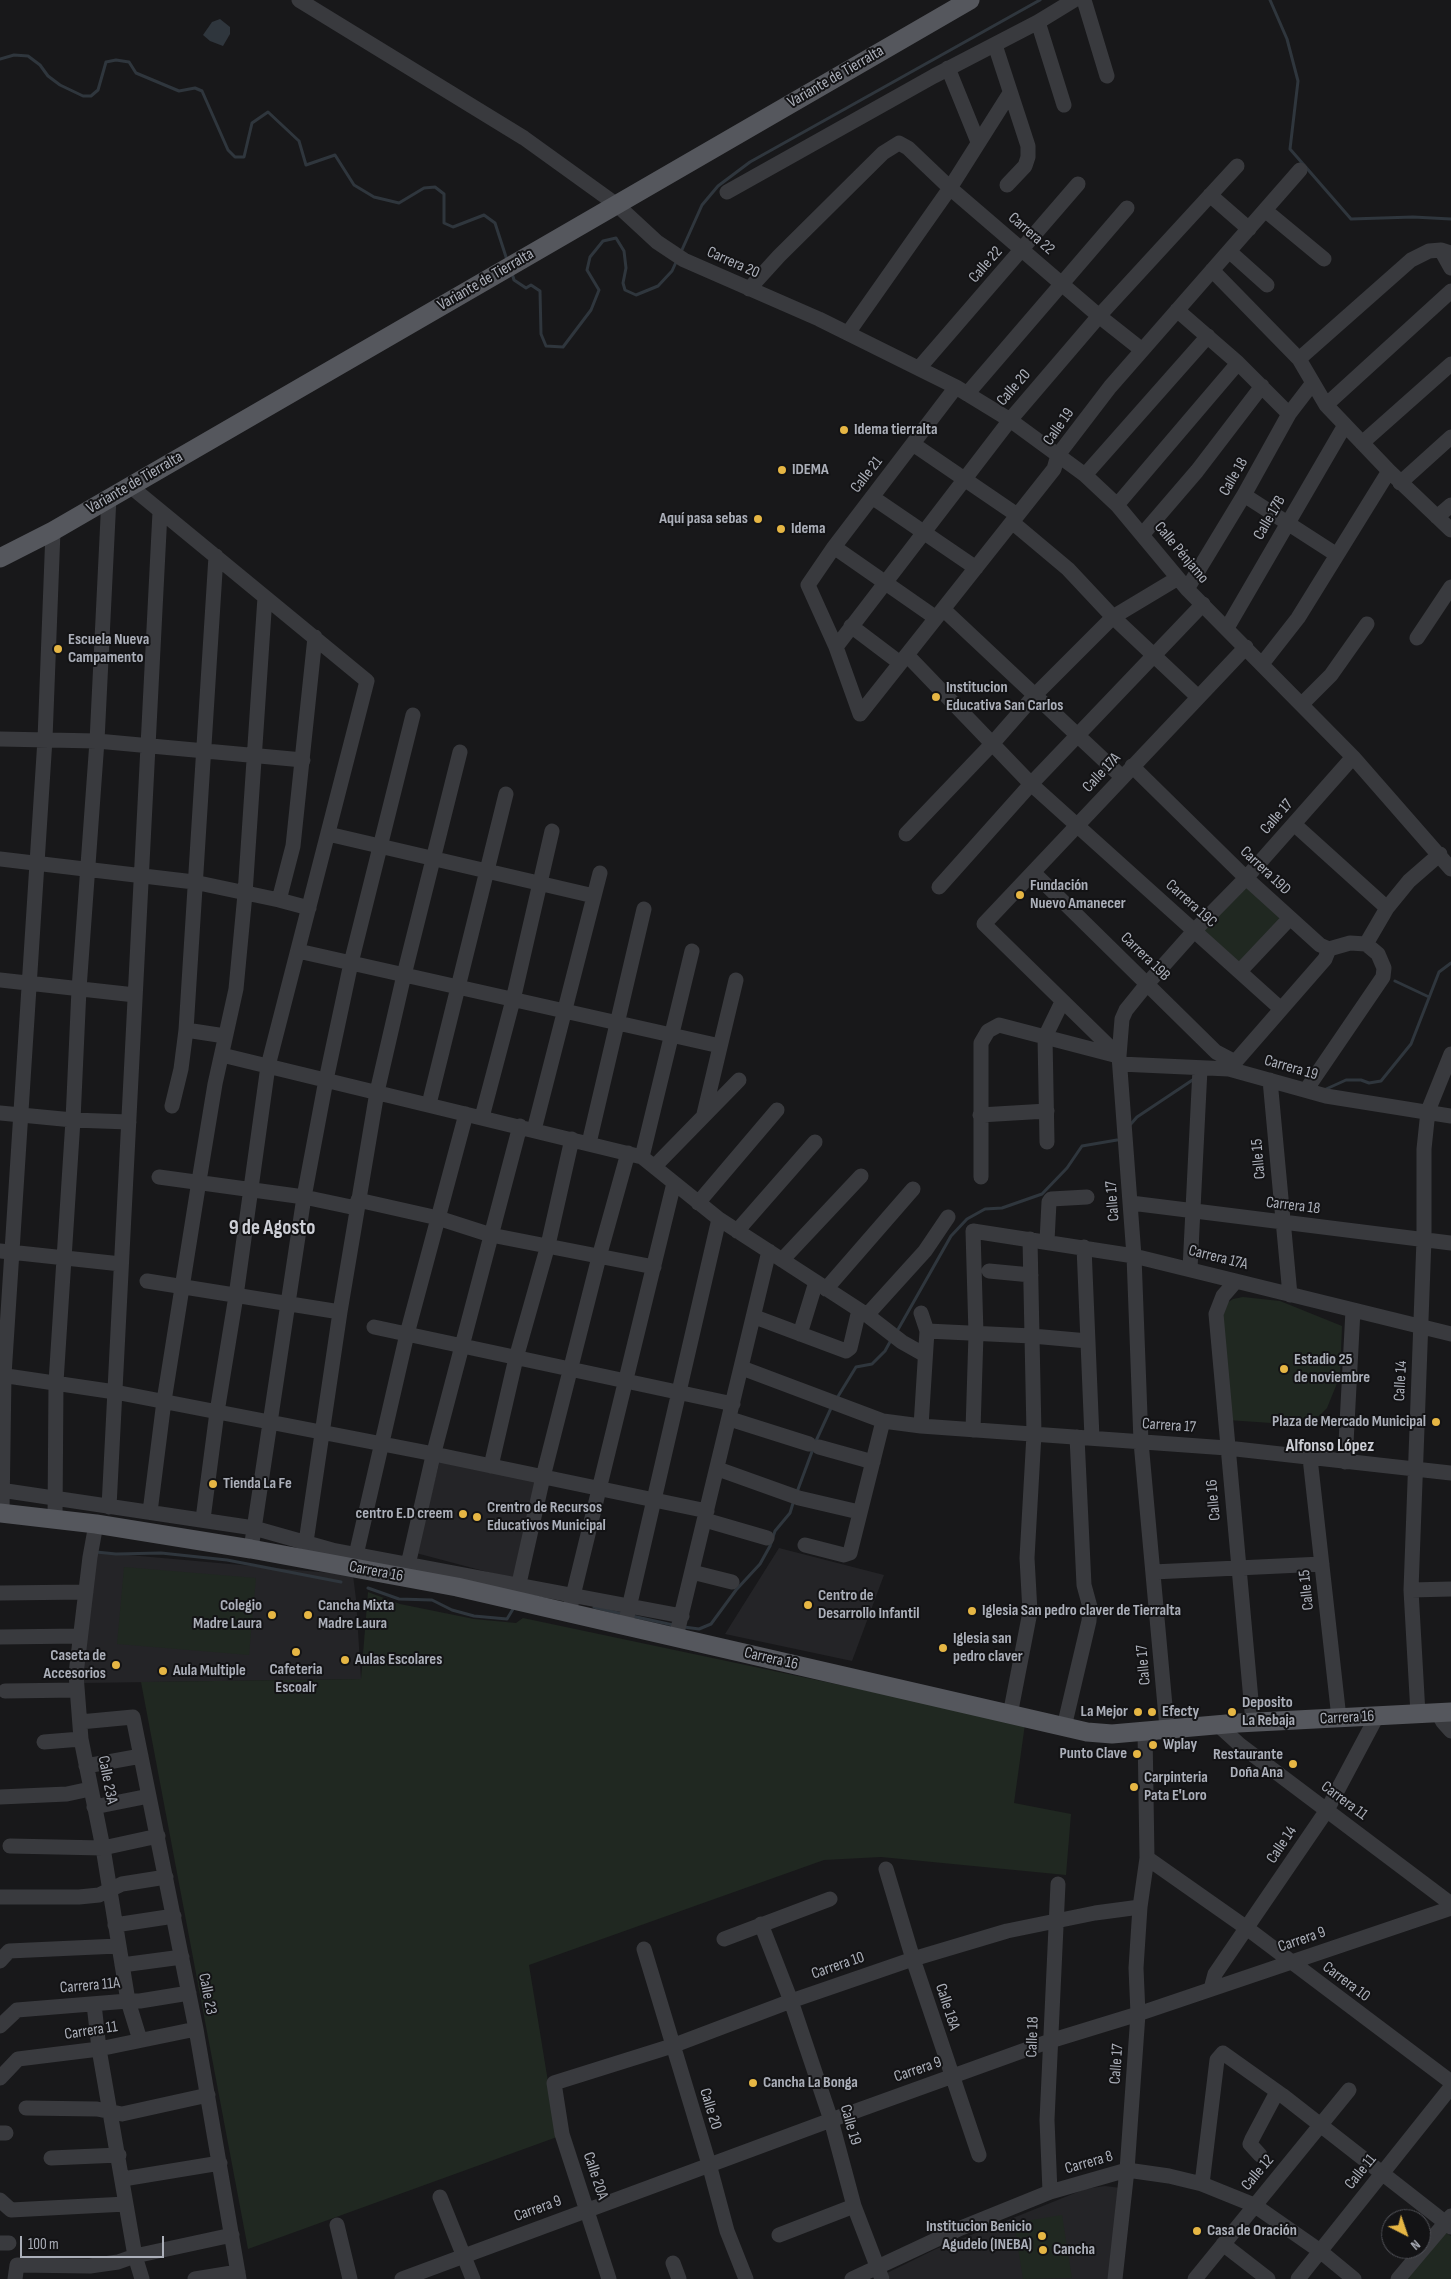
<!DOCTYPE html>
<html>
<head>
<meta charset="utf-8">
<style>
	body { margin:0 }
	#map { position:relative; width:1451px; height:2279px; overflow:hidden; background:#18181a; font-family:"Sofia Sans Condensed",sans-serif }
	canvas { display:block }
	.north { position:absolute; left:1381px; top:2209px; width:50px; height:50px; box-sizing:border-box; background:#131315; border:1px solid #505157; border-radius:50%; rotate:139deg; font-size:14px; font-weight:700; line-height:20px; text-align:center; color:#abafb9 }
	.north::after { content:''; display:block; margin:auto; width:18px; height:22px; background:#e6b644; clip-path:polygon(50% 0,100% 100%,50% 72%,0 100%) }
	.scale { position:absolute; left:20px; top:2236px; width:144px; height:22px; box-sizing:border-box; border:2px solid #abafb9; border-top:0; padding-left:6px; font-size:15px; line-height:18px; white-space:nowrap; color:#abafb9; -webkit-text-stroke:4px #131315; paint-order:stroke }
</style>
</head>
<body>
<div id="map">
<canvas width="1451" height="2279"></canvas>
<div class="north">N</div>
<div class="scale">100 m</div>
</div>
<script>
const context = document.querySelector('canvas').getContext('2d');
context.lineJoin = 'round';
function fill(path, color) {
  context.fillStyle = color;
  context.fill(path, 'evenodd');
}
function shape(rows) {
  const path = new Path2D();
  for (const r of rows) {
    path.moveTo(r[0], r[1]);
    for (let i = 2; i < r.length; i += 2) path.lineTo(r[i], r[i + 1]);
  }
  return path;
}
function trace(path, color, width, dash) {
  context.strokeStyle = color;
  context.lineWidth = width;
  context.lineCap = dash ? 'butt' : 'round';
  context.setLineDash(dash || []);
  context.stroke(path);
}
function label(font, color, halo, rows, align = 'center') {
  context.font = font + ' "Sofia Sans Condensed",sans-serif';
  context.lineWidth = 4;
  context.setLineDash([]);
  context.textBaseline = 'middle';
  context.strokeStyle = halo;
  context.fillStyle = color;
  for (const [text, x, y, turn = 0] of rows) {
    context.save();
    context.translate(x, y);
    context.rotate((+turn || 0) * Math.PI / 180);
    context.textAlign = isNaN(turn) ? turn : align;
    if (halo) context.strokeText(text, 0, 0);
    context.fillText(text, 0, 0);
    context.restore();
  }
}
const built = shape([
	[440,1460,537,1480,514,1579,416,1553],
	[779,1548,884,1575,852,1661,725,1634],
	[95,1552,353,1575,356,1599,361,1679,82,1683],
	[1105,2186,1121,2188,1111,2279,890,2279,887,2273,936,2249,1085,2189]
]);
const green = shape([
	[1246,882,1285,918,1240,967,1201,932],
	[1243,1297,1280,1301,1342,1326,1340,1376,1327,1408,1319,1416,1286,1424,1227,1420,1221,1333,1224,1305,1233,1299],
	[124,1567,256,1578,249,1655,117,1644],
	[368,1592,400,1604,474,1619,516,1623,523,1618,1025,1724,1014,1803,1071,1814,1066,1875,881,1857,824,1860,529,1965,557,2137,248,2249,141,1682,361,1679],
	[1062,2215,1072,2278,1023,2279,1014,2223],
	[1443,2231,1451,2236,1451,2279,1405,2279]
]);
const water = shape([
	[220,19,230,27,230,34,223,46,210,41,203,35,212,22]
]);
const stream = shape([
	[1270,0,1287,39,1298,81,1290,149,1351,219,1413,217,1451,219],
	[0,59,14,55,28,56,40,65,48,76,60,85,83,96,91,96,98,90,106,62,116,60,129,62,136,73,179,91,195,88,202,91,228,150,235,157,244,157,252,123,268,112,299,141,306,165,335,155,354,185,374,197,399,203,424,188,435,187,444,194,444,223,453,227,484,215,495,223,507,260],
	[681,252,702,205,718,186,750,162,1040,0],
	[512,273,514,280,526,288,531,285,540,291,541,334,546,346,563,347,591,310,599,290,587,270,590,257,603,241,616,238,624,251,626,268,623,283,625,290,636,295,658,286,672,271,677,260],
	[1395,981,1429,997],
	[1324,1090,1346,1080,1361,1080,1369,1083,1381,1081,1411,1044,1439,972,1451,963],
	[1130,1125,1137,1117,1194,1079],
	[896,1333,951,1236,967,1219,985,1209,1002,1208,1042,1194,1067,1168,1082,1146,1117,1140],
	[837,1398,856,1367,872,1364,885,1351,891,1340],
	[815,1443,832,1406],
	[797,1492,813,1449],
	[96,1552,116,1554,161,1553,227,1560,341,1582],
	[368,1588,399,1599,432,1600,452,1610,474,1616,507,1619,513,1609],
	[594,1607,622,1614],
	[632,1616,673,1625],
	[684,1627,699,1629,711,1624,736,1590,760,1564,770,1546,775,1531,790,1513,794,1500]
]);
const minor = shape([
	[299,0,524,138,617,205,657,242,684,260,819,319,956,387,1010,420,1085,475,1117,505,1187,589,1353,757,1451,869],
	[1084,0,1107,76],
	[1038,22,1064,105],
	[995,45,1028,146,1028,157,1025,166,1007,185],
	[948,68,978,142],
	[727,192,934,76,1038,22,1074,0],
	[1210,195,1249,229],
	[1266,211,1324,259],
	[1441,250,1451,268],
	[1229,251,1267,285],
	[1212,270,1299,359,1326,405,1389,471,1451,530],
	[749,289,779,256,883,153,899,143,908,148,950,188,1099,316,1142,350],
	[1177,310,1238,363,1289,414],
	[848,333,950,188,1010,93],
	[1299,359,1411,260,1429,251,1441,250,1451,253],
	[919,368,1078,184],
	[967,394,1127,208],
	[1326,405,1451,291],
	[1362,443,1451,364],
	[913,444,1017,515],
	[1085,475,1208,336],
	[1400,483,1451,437],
	[130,486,367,681,268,1066,236,1296,217,1412,203,1519],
	[1244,495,1337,555],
	[872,497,976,568],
	[1117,505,1238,363],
	[1437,517,1451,505],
	[1012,522,1068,569,1113,617,1198,697],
	[1142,535,1197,471,1262,386],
	[834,547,936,618],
	[1187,589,1244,495,1289,414,1312,384],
	[943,609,1122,777],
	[851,626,900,663],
	[1227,628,1345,425],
	[1417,638,1451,587],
	[836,647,1010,420,1099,316,1237,166],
	[907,655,1031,784,1281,1009],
	[1262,664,1298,618,1389,471],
	[1302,704,1331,675,1367,624],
	[860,714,1054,469,1058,455,1110,387,1300,170],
	[860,714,836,647,808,585,834,547,956,387],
	[0,739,97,741,303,760],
	[1132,766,1246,878,1320,945,1329,949,1350,943,1366,944,1378,954,1384,968,1383,977,1306,1090],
	[1294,824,1387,908],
	[328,834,594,896],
	[906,834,992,744,1035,695,1113,617,1178,578],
	[0,859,194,882,279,900,309,908],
	[1033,872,1216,1052,1235,1062],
	[939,887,1031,784,1203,604],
	[279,900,293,846,315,637],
	[1366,944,1387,908,1409,881,1440,854],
	[298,951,720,1046],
	[1240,971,1290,918],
	[0,980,135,995],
	[186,1030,225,1036],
	[222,1055,642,1157,719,1219,867,1315,902,1342,925,1355],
	[1119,1056,984,924,1246,647],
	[1120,1064,1229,1069,1326,1096,1451,1116],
	[1229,1069,1325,959,1329,949],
	[1270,1080,1290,1295],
	[429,1104,506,794],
	[172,1106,181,1069,186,1030,216,556],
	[0,1113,73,1120,129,1122],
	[704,1114,736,980],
	[980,1115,1047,1111],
	[482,1117,513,1000,552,831],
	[534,1130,600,873],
	[1047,1142,1045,1037,1062,1002],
	[589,1143,644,909],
	[642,1157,692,951],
	[655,1166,739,1080],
	[159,1177,304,1197,356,1208],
	[981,1177,981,1043,988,1031,999,1025,1118,1056],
	[358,1200,438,1218,491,1235,654,1267],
	[698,1203,777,1110],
	[1131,1203,1451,1243],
	[737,1231,815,1142],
	[1047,1241,1049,1202,1051,1199,1087,1197],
	[1084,1247,1092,1438],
	[0,1251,121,1264],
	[782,1260,861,1176],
	[1190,1269,1200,1069],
	[989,1271,1031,1275],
	[147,1281,340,1312],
	[1236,1281,1223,1296,1216,1314,1253,1722],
	[826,1289,913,1189],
	[921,1313,927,1331,921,1426],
	[867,1315,925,1251,948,1217],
	[755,1317,846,1351,850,1348,859,1310],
	[374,1327,733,1404],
	[927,1331,1032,1336,1088,1341],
	[800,1334,816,1282],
	[742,1368,883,1421,921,1426,1227,1448,1451,1473],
	[0,1375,115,1392,434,1454,707,1511],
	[730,1419,809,1444],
	[973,1430,976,1334,973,1231,1134,1256,1451,1334],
	[819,1447,873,1462],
	[1310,1458,1339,1718],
	[1345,1462,1353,1310],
	[491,1466,516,1358,548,1245,572,1139],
	[718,1469,799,1498,859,1512],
	[0,1490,254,1528,332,1550,331,1560],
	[109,1507,160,512],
	[150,1512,164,1401,199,1181,215,1084,236,989,245,894,265,597],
	[2,1513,4,1375,45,739,53,531],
	[55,1520,56,1382,73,1120,79,989,97,741,109,497],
	[705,1520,767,1538],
	[96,1524,90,1557,76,1674,81,1739,103,1848,128,2001,140,2040],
	[306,1542,340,1312,377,1092,404,975,460,752],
	[805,1545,844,1555,850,1553,883,1421],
	[251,1549,304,1197,326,1080,351,963,413,715],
	[332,1550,682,1616],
	[353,1568,407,1334,466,1114],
	[692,1572,732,1582],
	[1153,1572,1322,1564],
	[405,1578,433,1456,520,1126],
	[1411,1590,1451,1589],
	[0,1593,86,1592],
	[515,1601,543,1477,599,1257,628,1153],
	[569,1612,674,1183],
	[625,1625,719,1219],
	[0,1637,80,1636],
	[676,1637,769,1251],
	[5,1691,77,1690],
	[1438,1713,1443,1722,1451,1731],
	[1418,1714,1411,1590,1424,1239,1424,1149,1428,1111,1451,1054],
	[1010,1715,1030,1612,1027,1558,1034,1434,1030,1239],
	[80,1722,133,1717,196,2029,239,2279],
	[1217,1724,1240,1745,1451,1904],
	[1064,1727,1089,1621,1090,1607,1084,1585,1077,1437],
	[1167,1728,1141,1442,1134,1256,1119,1056,1122,1019,1126,1010,1147,984,1195,930,1246,878,1353,757],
	[44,1742,81,1739],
	[86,1766,141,1756],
	[0,1797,67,1794,90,1789],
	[94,1807,149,1796],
	[10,1846,103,1848,158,1836],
	[1147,1858,1248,1929,1451,2082],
	[886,1869,913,1959,979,2155],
	[0,1897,79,1897,99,1895,122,1884,166,1877],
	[761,1924,791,2001,831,2120,854,2206,882,2279],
	[115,1925,174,1916],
	[724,1939,830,1899],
	[644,1949,709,2164,727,2231,746,2279],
	[0,1961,9,1951,118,1946],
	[122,1965,182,1957],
	[1211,1989,1215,1974,1327,1810,1377,1716],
	[94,2004,99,2049,135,2256,142,2279],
	[0,2026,17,2010,128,2001,140,2001,189,1993],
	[0,2078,18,2059,99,2049,196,2029],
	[26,2108,97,2109,122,2114,208,2095],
	[0,2133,6,2133],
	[1260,2155,1250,2144,1252,2139,1277,2092],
	[51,2158,119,2155],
	[123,2179,220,2163],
	[1202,2184,1217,2060,1223,2053,1282,2095,1451,2227],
	[1050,2192,1047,2120,1058,1884],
	[440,2197,473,2279],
	[0,2200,11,2210,126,2204],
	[337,2225,350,2279],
	[779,2235,854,2206],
	[0,2243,9,2243],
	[1223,2244,1268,2279],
	[673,2263,679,2279],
	[15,2279,17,2265,90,2266,118,2262,135,2256,232,2235],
	[195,2279,238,2272],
	[402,2279,831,2120,1050,2041,1138,2014,1451,1908],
	[609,2279,562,2134,554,2083,672,2046,791,2001,913,1959,1007,1931,1095,1913,1140,1907],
	[852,2279,961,2228,1050,2192,1127,2170,1169,2176,1202,2184,1254,2205,1320,2251,1354,2279],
	[1115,2279,1127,2170,1138,2014,1136,1968,1140,1907,1147,1858,1145,1731],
	[1195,2279,1349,2090],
	[1298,2279,1451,2087],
	[1398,2279,1451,2216]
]);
const major = shape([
	[0,558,53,531,970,0],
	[0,1513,96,1524,251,1549,457,1587,1087,1732,1112,1734,1238,1723,1451,1712]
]);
const markers = [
	[844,430,5,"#e6b644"],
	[782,470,5,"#e6b644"],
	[758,519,5,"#e6b644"],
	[781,529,5,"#e6b644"],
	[58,649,5,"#e6b644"],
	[936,697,5,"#e6b644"],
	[1020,895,5,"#e6b644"],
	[1284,1369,5,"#e6b644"],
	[1436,1422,5,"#e6b644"],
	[213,1484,5,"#e6b644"],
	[463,1514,5,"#e6b644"],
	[477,1517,5,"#e6b644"],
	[808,1605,5,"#e6b644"],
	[972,1611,5,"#e6b644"],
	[272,1615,5,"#e6b644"],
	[308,1615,5,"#e6b644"],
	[943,1648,5,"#e6b644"],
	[296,1652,5,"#e6b644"],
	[345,1660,5,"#e6b644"],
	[116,1665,5,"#e6b644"],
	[163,1671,5,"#e6b644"],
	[1138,1712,5,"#e6b644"],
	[1152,1712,5,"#e6b644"],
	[1232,1712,5,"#e6b644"],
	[1153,1745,5,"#e6b644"],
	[1137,1754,5,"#e6b644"],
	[1293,1764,5,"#e6b644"],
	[1134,1787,5,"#e6b644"],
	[753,2083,5,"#e6b644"],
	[1197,2231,5,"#e6b644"],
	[1042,2236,5,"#e6b644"],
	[1043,2250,5,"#e6b644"]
];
const streetNames = [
	["Variante de Tierralta",836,77,-30],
	["Carrera 22",1031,234,41],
	["Carrera 20",733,263,24],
	["Calle 22",986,265,-49],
	["Variante de Tierralta",486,280,-30],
	["Calle 20",1014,388,-49],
	["Calle 19",1059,427,-55],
	["Calle 21",867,475,-52],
	["Calle 18",1234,477,-60],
	["Variante de Tierralta",135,483,-30],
	["Calle 17B",1270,518,-60],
	["Calle Pénjamo",1181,553,50],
	["Calle 17A",1102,773,-47],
	["Calle 17",1277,817,-49],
	["Carrera 19D",1265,871,43],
	["Carrera 19C",1191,904,42],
	["Carrera 19B",1145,957,44],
	["Carrera 19",1291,1068,16],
	["Calle 15",1259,1159,-95],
	["Calle 17",1113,1201,-94],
	["Carrera 18",1293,1206,7],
	["Carrera 17A",1218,1258,14],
	["Calle 14",1401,1381,-87],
	["Carrera 17",1169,1426,4],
	["Calle 16",1214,1500,-95],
	["Carrera 16",376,1572,11],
	["Calle 15",1307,1590,-96],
	["Carrera 16",771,1659,13],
	["Calle 17",1144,1665,-95],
	["Carrera 16",1347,1718,-3],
	["Calle 23A",107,1780,79],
	["Carrera 11",1344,1801,37],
	["Calle 14",1282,1845,-56],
	["Carrera 9",1302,1940,-19],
	["Carrera 10",838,1966,-19],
	["Carrera 10",1346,1982,37],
	["Carrera 11A",90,1986,-5],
	["Calle 23",207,1994,79],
	["Calle 18A",947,2007,72],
	["Carrera 11",91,2031,-9],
	["Calle 18",1033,2037,-88],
	["Calle 17",1117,2064,-86],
	["Carrera 9",918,2070,-19],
	["Calle 20",710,2109,73],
	["Calle 19",850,2125,74],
	["Carrera 8",1089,2163,-16],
	["Calle 11",1361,2172,-51],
	["Calle 12",1258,2173,-50],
	["Calle 20A",595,2176,72],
	["Carrera 9",538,2209,-20]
];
const poiNames = [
	["Idema tierralta",854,430],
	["IDEMA",792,470],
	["Aquí pasa sebas",748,519,"right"],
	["Idema",791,529],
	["Escuela Nueva",68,640],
	["Campamento",68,658],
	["Institucion",946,688],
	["Educativa San Carlos",946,706],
	["Fundación",1030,886],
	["Nuevo Amanecer",1030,904],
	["Estadio 25",1294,1360],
	["de noviembre",1294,1378],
	["Plaza de Mercado Municipal",1426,1422,"right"],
	["Tienda La Fe",223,1484],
	["Crentro de Recursos",487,1508],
	["Educativos Municipal",487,1526],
	["centro E.D creem",453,1514,"right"],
	["Centro de",818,1596],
	["Desarrollo Infantil",818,1614],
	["Colegio",262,1606,"right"],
	["Madre Laura",262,1624,"right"],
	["Cancha Mixta",318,1606],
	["Madre Laura",318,1624],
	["Iglesia San pedro claver de Tierralta",982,1611],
	["Iglesia san",953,1639],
	["pedro claver",953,1657],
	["Caseta de",106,1656,"right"],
	["Accesorios",106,1674,"right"],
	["Aulas Escolares",355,1660],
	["Cafeteria",296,1670,"center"],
	["Escoalr",296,1688,"center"],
	["Aula Multiple",173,1671],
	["Deposito",1242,1703],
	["La Rebaja",1242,1721],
	["La Mejor",1128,1712,"right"],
	["Efecty",1162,1712],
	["Wplay",1163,1745],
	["Punto Clave",1127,1754,"right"],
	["Restaurante",1283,1755,"right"],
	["Doña Ana",1283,1773,"right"],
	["Carpinteria",1144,1778],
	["Pata E'Loro",1144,1796],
	["Cancha La Bonga",763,2083],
	["Institucion Benicio",1032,2227,"right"],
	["Agudelo (INEBA)",1032,2245,"right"],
	["Casa de Oración",1207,2231],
	["Cancha",1053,2250]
];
const neighbourhoodNames = [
	["Alfonso López",1330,1446]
];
const districtNames = [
	["9 de Agosto",272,1229]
];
fill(built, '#242427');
fill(green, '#202821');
fill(water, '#2f363d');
trace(stream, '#2f363d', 3);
trace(minor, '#393a3e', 15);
trace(major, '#55575d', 19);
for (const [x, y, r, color] of markers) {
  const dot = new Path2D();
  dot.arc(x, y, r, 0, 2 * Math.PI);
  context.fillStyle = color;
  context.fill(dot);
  trace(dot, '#131315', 2);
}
label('16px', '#abafb9', '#131315', streetNames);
label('bold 16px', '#abafb9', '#131315', poiNames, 'left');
label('bold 18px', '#ccced5', '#131315', neighbourhoodNames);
label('bold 21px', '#ccced5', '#131315', districtNames);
</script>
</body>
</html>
